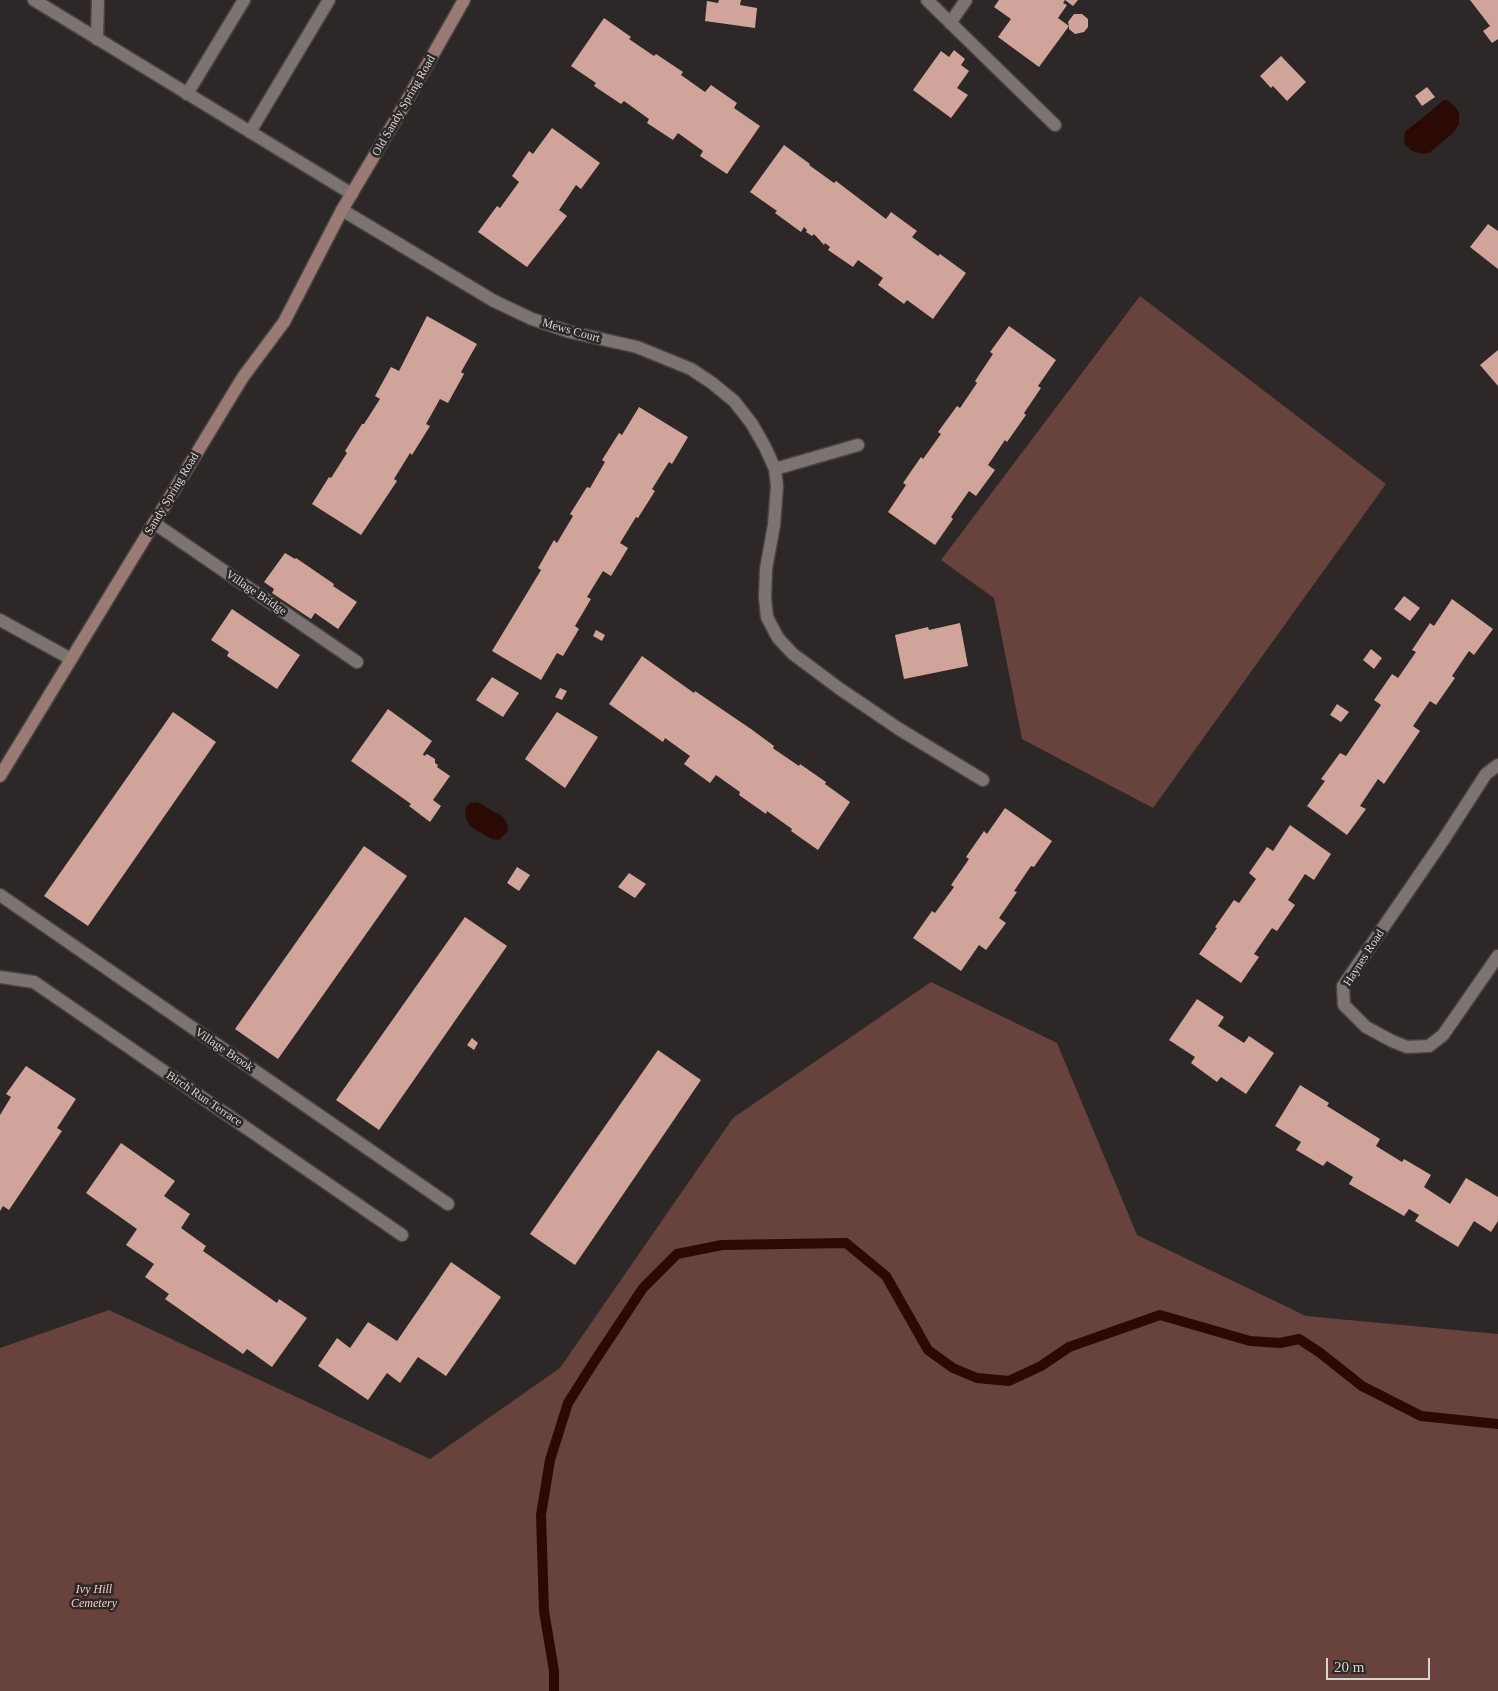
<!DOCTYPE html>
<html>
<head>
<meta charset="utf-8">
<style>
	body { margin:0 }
	#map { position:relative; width:1498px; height:1691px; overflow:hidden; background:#2d2827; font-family:"Times New Roman",serif }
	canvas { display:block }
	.scale { position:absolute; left:1326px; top:1658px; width:104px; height:22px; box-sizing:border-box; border:2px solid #d7d3d2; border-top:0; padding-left:6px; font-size:15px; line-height:18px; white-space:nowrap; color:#d7d3d2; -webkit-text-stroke:4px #2d2827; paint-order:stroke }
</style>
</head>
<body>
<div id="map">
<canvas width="1498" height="1691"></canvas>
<div class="scale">20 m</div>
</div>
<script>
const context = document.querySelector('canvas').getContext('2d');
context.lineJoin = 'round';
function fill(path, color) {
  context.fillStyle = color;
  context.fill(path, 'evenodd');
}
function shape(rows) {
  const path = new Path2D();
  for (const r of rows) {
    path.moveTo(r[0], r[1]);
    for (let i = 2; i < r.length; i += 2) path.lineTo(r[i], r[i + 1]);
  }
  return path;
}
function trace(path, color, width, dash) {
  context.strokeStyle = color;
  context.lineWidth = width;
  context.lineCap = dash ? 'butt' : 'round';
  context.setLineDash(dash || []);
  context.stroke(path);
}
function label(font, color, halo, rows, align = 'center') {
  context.font = font + ' "Times New Roman",serif';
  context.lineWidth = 5;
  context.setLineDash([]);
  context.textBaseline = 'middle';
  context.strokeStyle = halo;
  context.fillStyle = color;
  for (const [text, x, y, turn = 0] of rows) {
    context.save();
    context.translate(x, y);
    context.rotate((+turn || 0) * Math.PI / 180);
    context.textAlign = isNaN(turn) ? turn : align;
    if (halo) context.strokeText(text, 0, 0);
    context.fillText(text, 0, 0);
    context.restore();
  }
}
const green = shape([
	[1140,296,1386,484,1153,808,1022,739,994,598,941,560],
	[931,982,1057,1043,1137,1235,1306,1316,1498,1334,1498,1691,0,1691,0,1348,109,1310,430,1459,560,1368,733,1118]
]);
const water = shape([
	[1444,100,1449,101,1457,109,1459,114,1459,124,1453,133,1429,153,1423,154,1412,151,1406,146,1404,141,1405,132],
	[477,802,502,816,507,823,508,831,499,840,492,839,471,827,467,821,465,813,466,807,470,803]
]);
const stream = shape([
	[554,1691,554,1671,544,1611,541,1515,550,1460,568,1403,592,1365,643,1288,677,1254,722,1245,846,1243,886,1276,928,1350,953,1368,977,1378,1009,1381,1041,1366,1069,1347,1160,1315,1250,1341,1280,1343,1299,1339,1319,1352,1362,1386,1421,1416,1498,1424]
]);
const building = shape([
	[719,0,741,0,740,5,757,8,755,28,705,21,707,1,718,3],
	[999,0,1078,0,1073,6,1065,0,1063,3,1067,5,1058,18,1069,26,1068,22,1074,14,1082,14,1088,19,1088,27,1084,32,1075,34,1069,29,1069,26,1039,67,998,37,1011,19,994,7],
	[1470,0,1498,0,1498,39,1492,43,1483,31,1490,26],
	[604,18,631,37,629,39,654,56,656,54,683,72,681,75,705,92,711,85,737,103,734,108,760,126,727,174,700,156,703,151,678,133,673,140,647,123,649,119,624,101,621,104,594,86,596,83,571,66],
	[954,50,965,59,961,65,969,71,957,88,968,95,951,118,913,90,941,51,949,57],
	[1281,56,1306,82,1287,101,1273,86,1271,88,1260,76],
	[1427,87,1435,97,1422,106,1415,96],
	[552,128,600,163,581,189,576,185,559,210,567,216,527,267,478,232,497,206,500,208,519,182,512,176,529,151,533,154],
	[784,145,810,164,809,165,834,183,836,181,886,219,891,212,917,231,912,237,938,256,940,254,966,273,933,319,907,300,904,304,878,285,883,278,858,260,853,267,828,250,830,247,825,243,824,245,814,234,812,236,806,232,807,230,804,227,801,232,775,213,777,211,750,192],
	[1488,224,1498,231,1498,269,1470,247],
	[427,316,477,344,461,372,464,374,448,403,440,399,426,424,430,426,412,455,410,453,394,479,397,481,361,535,312,504,329,477,331,478,347,453,345,451,362,424,364,424,380,399,375,396,391,367,399,371],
	[1009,326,1056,360,1038,386,1041,388,1024,413,1026,415,1007,442,1005,440,988,465,995,470,976,496,969,491,951,517,953,519,935,545,888,512,906,485,903,483,921,457,923,459,941,434,938,432,957,406,960,408,977,383,975,381,993,354,990,352],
	[1498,350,1498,386,1480,365],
	[639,407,688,437,672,464,669,462,652,489,655,491,638,518,636,517,620,543,628,548,611,576,603,571,587,597,591,599,575,626,579,629,563,656,557,653,541,680,492,651,541,570,538,568,554,540,557,543,573,516,570,514,587,487,590,488,605,462,602,460,619,433,622,435],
	[285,553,295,559,296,558,334,584,333,586,357,602,338,629,315,613,311,619,272,593,274,589,264,582],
	[1404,596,1420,608,1410,621,1394,609],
	[1452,599,1493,629,1474,655,1469,651,1452,676,1455,678,1436,705,1430,701,1413,726,1420,731,1384,784,1378,779,1360,806,1366,809,1347,835,1307,806,1325,781,1321,779,1340,753,1346,756,1381,705,1374,700,1392,674,1398,678,1416,652,1412,650,1430,623,1434,626],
	[232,609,300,655,277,689,227,656,229,652,211,640],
	[960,623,968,666,904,679,895,635,928,627,929,630],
	[596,630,605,635,602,641,593,636],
	[1371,649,1382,658,1374,669,1363,660],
	[642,656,694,693,695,691,751,729,774,746,773,748,774,749,799,766,800,764,826,782,825,784,850,802,818,850,791,831,792,829,767,811,766,814,739,795,740,792,716,775,710,783,684,764,690,756,665,738,663,742,609,704],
	[492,677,519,693,503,717,476,700],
	[560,688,567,691,562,700,555,697],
	[1337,704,1349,712,1341,722,1330,715],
	[388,709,432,741,423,754,424,756,427,754,435,759,435,763,438,765,437,767,450,776,433,800,441,806,430,822,409,806,411,804,351,761],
	[173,712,216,742,88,926,44,896],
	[557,712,598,737,565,788,525,759],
	[1005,808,1052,841,1034,867,1031,866,1014,891,1017,892,999,918,1006,923,986,950,979,945,961,971,913,938,932,911,935,913,954,887,951,885,969,859,966,857,984,831,987,834],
	[1290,825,1331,854,1314,880,1305,874,1288,900,1295,905,1277,931,1272,928,1254,954,1259,957,1241,983,1199,954,1217,928,1215,927,1234,900,1239,903,1256,879,1249,873,1267,847,1273,851],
	[364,846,407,876,278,1059,235,1029],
	[517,867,530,875,519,891,507,883],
	[629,873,646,884,635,898,618,887],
	[465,917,507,946,379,1130,336,1100],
	[1197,999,1224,1017,1218,1026,1244,1043,1249,1036,1274,1053,1246,1094,1221,1077,1217,1082,1191,1063,1195,1057,1169,1040],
	[472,1038,478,1043,474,1050,467,1045],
	[658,1050,701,1080,575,1265,530,1234],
	[26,1066,76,1099,57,1128,62,1131,9,1210,3,1206,0,1211,0,1115,11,1097,6,1094],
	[1300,1085,1329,1103,1327,1106,1380,1139,1376,1146,1402,1162,1404,1159,1431,1175,1424,1187,1450,1204,1466,1178,1498,1197,1498,1221,1491,1232,1474,1221,1458,1247,1415,1221,1419,1215,1409,1209,1404,1216,1349,1184,1353,1177,1327,1161,1323,1166,1296,1150,1301,1142,1275,1126],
	[121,1143,175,1181,164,1196,190,1214,181,1228,206,1246,203,1251,277,1303,279,1299,307,1318,272,1367,247,1349,243,1354,165,1299,169,1294,145,1277,154,1264,126,1245,137,1229,86,1193],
	[451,1262,501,1297,446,1376,418,1357,400,1383,387,1373,368,1400,318,1366,337,1338,350,1348,368,1322,397,1341]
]);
const lane = shape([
	[34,0,352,194],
	[927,0,1055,125],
	[950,23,966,0],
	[97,39,98,0],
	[187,94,244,0],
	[250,132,329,0],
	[0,620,71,659]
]);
const street = shape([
	[342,210,494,301,532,319,570,332,637,347,691,369,712,383,734,401,752,424,765,447,775,469,777,486,774,525,766,569,765,598,767,617,778,638,793,654,840,689,899,729,983,780],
	[775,469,858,445],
	[154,523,357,662],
	[1498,765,1486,774,1444,839,1343,986,1344,1005,1366,1027,1392,1041,1407,1047,1429,1046,1443,1035,1498,956],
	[0,895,448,1204],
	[0,977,34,982,402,1235]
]);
const secondary = shape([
	[0,776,243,377,284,322,342,210,402,109,464,0]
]);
const streetNames = [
	["Old Sandy Spring Road",404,106,-60],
	["Mews Court",571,331,16],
	["Sandy Spring Road",172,494,-59],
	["Village Bridge",256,593,34],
	["Haynes Road",1364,958,-57],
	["Village Brook",224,1050,34],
	["Birch Run Terrace",204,1099,34]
];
const parkNames = [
	["Ivy Hill",94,1590],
	["Cemetery",94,1604]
];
fill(green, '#68423c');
fill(water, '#2b0a06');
trace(stream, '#2b0a06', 10);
fill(building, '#d1a49b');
trace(lane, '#484342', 15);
trace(street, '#484342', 15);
trace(secondary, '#484342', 15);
trace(lane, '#7b7472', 12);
trace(street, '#7b7472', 12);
trace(secondary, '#9a7a74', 12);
label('12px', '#d7d3d2', '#2d2827', streetNames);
label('italic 12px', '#f5cac2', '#2d2827', parkNames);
</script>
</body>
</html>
